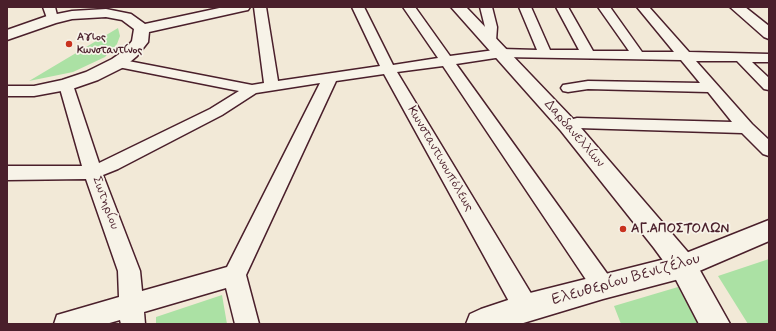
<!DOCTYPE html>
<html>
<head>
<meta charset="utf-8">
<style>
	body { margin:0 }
	#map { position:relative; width:776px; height:331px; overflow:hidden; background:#f2e9d7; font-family:Mynerve,sans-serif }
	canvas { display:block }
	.frame { position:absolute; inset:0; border:8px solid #4a1f2b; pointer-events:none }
</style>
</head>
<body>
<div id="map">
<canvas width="776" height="331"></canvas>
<div class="frame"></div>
</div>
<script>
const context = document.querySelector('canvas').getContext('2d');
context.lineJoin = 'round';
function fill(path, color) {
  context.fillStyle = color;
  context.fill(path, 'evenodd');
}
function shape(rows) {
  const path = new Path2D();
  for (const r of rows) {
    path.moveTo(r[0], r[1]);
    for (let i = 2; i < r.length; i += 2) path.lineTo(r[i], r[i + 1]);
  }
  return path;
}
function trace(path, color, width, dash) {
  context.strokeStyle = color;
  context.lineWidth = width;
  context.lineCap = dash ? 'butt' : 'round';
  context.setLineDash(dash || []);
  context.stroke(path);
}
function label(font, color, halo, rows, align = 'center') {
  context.font = font + ' Mynerve,sans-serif';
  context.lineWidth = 3.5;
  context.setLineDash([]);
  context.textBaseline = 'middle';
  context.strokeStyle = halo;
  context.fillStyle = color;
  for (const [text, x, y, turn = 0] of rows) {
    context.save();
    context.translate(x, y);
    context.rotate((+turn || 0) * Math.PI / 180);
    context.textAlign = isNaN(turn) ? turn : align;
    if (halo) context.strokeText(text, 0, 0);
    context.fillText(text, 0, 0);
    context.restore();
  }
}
const green = shape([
	[118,28,120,36,117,44,105,57,73,72,29,81],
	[769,259,769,324,748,324,718,276],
	[678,287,698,324,621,324,614,306],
	[222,295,227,324,156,324,156,317]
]);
const minor = shape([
	[43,7,55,7,58,19,56,21,48,21,43,7],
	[254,7,266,7,278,81,380,66,352,7,364,7,393,65,438,58,403,7,415,7,450,56,502,49,537,50,519,7,531,7,550,50,579,50,556,7,568,7,593,51,629,51,598,7,610,7,642,52,674,52,637,7,649,7,689,52,769,54,769,62,752,62,769,78,769,90,764,89,737,61,696,61,752,124,769,140,769,156,763,154,742,133,578,128,568,131,562,130,560,126,562,122,577,118,732,122,708,92,588,89,568,92,563,91,561,88,563,85,588,81,700,83,681,60,502,57,456,64,611,279,615,286,611,293,603,297,595,293,443,66,397,72,535,300,538,308,535,316,526,319,517,316,384,74,336,81,246,275,259,324,235,324,226,288,144,312,145,324,121,324,120,320,106,324,54,324,57,315,119,297,118,271,86,179,7,180,7,166,82,166,59,85,61,82,71,82,73,85,99,163,210,109,239,91,118,67,113,66,111,63,113,60,118,59,252,85,264,83,254,7],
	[320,83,227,267,142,291,140,271,103,175,118,169,222,115,256,93,320,83],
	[480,7,492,7,497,27,496,41,494,44,486,44,484,41,485,27,480,7]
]);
const tertiary = shape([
	[224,7,250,7,248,10,243,11,149,32,148,42,137,56,124,67,98,80,72,89,34,96,7,96,7,86,34,86,62,80,86,72,112,59,125,50,132,41,134,29,122,20,106,17,72,19,56,23,7,40,7,30,47,16,72,11,106,9,131,14,145,24,224,7],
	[451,7,466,7,575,121,693,258,730,324,699,324,673,274,654,248,561,131,451,7],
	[730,7,745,7,769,26,769,39,764,37,730,7]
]);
const secondary = shape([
	[769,220,769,241,683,278,603,299,520,324,466,324,470,314,481,309,526,294,681,255,769,220]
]);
const markers = [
	[69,44,4,"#c8321e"],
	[623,229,4,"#c8321e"]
];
const farPoinames = [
	["Αγιος",77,38],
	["Κωνσταντίνος",77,51]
];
const streetNames = [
	["Δαρδανελλίων",574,134,49],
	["Κωνσταντινουπόλεως",440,159,60],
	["Σωτηρίου",105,203,70]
];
const poiNames = [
	["ΑΓ.ΑΠΟΣΤΟΛΩΝ",631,229]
];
const nearStreetnames = [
	["Ελευθερίου Βενιζέλου",626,280,-16]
];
fill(green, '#abe1a4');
trace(minor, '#4a1f2b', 3);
trace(tertiary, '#4a1f2b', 3);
trace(secondary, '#4a1f2b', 3);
fill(minor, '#f7f3e8');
fill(tertiary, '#f7f3e8');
fill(secondary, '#f7f3e8');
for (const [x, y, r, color] of markers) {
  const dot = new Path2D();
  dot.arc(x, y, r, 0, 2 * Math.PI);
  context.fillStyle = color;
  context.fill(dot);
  trace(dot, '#f7f3e8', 1.5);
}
label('bold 11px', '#4a1f2b', '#f7f3e8', farPoinames, 'left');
label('13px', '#4a1f2b', '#f7f3e8', streetNames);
label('bold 13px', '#4a1f2b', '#f7f3e8', poiNames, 'left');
label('16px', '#4a1f2b', '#f7f3e8', nearStreetnames);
</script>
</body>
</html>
